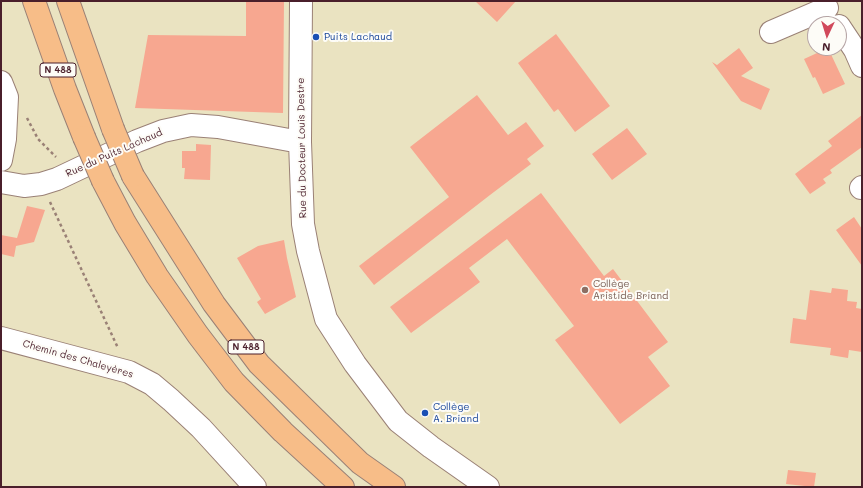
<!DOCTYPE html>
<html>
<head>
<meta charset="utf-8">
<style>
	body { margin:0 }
	#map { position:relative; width:863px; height:488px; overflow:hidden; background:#eae3c1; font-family:Mali,sans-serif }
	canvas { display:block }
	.frame { position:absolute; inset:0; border:2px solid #4a1f2b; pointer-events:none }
	.north { position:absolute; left:807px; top:16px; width:40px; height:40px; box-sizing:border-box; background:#fdfcf7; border:1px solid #b5a4a5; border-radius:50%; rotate:184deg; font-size:11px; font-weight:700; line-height:16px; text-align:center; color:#4a1f2b }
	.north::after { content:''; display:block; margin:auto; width:14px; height:18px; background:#d1495b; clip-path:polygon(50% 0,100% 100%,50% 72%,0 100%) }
</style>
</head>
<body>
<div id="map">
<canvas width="863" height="488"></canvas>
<div class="frame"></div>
<div class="north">N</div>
</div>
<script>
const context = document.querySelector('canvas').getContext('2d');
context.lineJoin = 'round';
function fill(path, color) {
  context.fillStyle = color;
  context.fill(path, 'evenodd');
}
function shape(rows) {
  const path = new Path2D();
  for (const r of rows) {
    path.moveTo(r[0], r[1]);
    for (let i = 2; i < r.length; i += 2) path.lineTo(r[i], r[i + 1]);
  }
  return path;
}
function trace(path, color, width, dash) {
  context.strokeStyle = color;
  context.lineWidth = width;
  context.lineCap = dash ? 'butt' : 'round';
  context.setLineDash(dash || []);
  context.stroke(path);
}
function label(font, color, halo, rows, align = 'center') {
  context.font = font + ' Mali,sans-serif';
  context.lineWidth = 4;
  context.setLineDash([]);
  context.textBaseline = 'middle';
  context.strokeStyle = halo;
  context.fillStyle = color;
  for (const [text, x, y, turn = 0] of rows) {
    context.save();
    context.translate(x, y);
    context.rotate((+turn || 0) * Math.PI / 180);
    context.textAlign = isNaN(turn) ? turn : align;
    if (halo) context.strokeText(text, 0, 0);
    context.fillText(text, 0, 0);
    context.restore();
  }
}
const building = shape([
	[246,1,284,1,283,113,135,108,148,35,246,36],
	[475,1,516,1,497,22],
	[556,34,610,106,575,132,558,109,554,112,518,63],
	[739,48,753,68,741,76,770,89,761,110,741,101,712,62,717,65],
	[828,48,845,84,823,94,815,77,813,78,804,59],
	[477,95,508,135,526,122,544,146,527,159,531,164,490,195,374,285,359,266,449,197,410,147],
	[862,115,862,147,830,170,832,173,823,179,826,183,810,194,795,174,832,146,828,141],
	[627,128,647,154,612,180,592,154],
	[196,144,211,145,210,180,184,179,185,168,182,168,182,151,196,151],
	[541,193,604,276,613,269,668,342,648,357,670,386,620,424,555,340,574,326,507,239,469,268,480,282,411,333,390,307],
	[27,206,45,210,34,242,16,246,14,257,1,254,1,235,17,238],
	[854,217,862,229,862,266,836,230],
	[284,240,287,258,296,297,265,314,257,302,261,299,237,258,258,246],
	[832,288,848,290,847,301,857,302,856,308,862,309,862,352,849,350,848,358,830,355,831,348,790,343,793,318,806,320,810,290,831,293],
	[788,470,816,473,814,487,786,484]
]);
const path = shape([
	[27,118,38,139,56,157],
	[50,202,118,348]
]);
const minor = shape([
	[301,1,300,142,303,224,308,251,326,319,355,364,398,421,431,447,488,487],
	[839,26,855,50,862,66],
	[771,32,827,8],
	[1,82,7,97,5,139,1,160],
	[1,182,24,186,41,184,57,179,137,141,163,131,191,125,218,127,300,142],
	[861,188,862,187],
	[1,338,129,372,152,384,171,400,201,428,255,487]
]);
const highway = shape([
	[34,1,65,89,84,137],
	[68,1,113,129],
	[133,176,214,304,259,364,360,463,394,487],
	[103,181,125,223,157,276,198,335,234,382,283,432,343,487]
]);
const highwayBridge = shape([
	[113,129,133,176],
	[84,137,103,181]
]);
const markers = [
	[316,37,4,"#1a4fb4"],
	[585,290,4,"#8d6e63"],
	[425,413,4,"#1a4fb4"]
];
const shields = [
	[58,70,36],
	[246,347,36]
];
const shieldNames = [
	["N 488",58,70],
	["N 488",246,347]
];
const transitNames = [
	["Puits Lachaud",324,37],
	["Collège",433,407],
	["A. Briand",433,419]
];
const streetNames = [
	["Rue du Docteur Louis Destre",302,148,-91],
	["Rue du Puits Lachaud",114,153,-24],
	["Chemin des Chaleyères",78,359,16]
];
const educationNames = [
	["Collège",593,284],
	["Aristide Briand",593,296]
];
fill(building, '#f7a790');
trace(minor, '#9a8176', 24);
trace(highway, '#9a8176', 24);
trace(path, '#9a8176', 2.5, [3, 3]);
trace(minor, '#fff', 22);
trace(highway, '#f7bd88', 22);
trace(highwayBridge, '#9a8176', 24, []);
trace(highwayBridge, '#f7bd88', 22);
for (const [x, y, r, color] of markers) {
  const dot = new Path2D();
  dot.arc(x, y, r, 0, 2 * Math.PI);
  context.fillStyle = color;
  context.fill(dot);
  trace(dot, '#fdfcf7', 1.5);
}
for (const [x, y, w] of shields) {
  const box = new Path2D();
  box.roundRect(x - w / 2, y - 7, w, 14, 3);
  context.fillStyle = '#fdfcf7';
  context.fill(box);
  trace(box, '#4a1f2b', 1);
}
label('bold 9px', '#4a1f2b', null, shieldNames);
label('10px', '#164399', '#fdfcf7', transitNames, 'left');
label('10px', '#4a1f2b', '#fdfcf7', streetNames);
label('10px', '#785e54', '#fdfcf7', educationNames, 'left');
</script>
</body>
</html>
